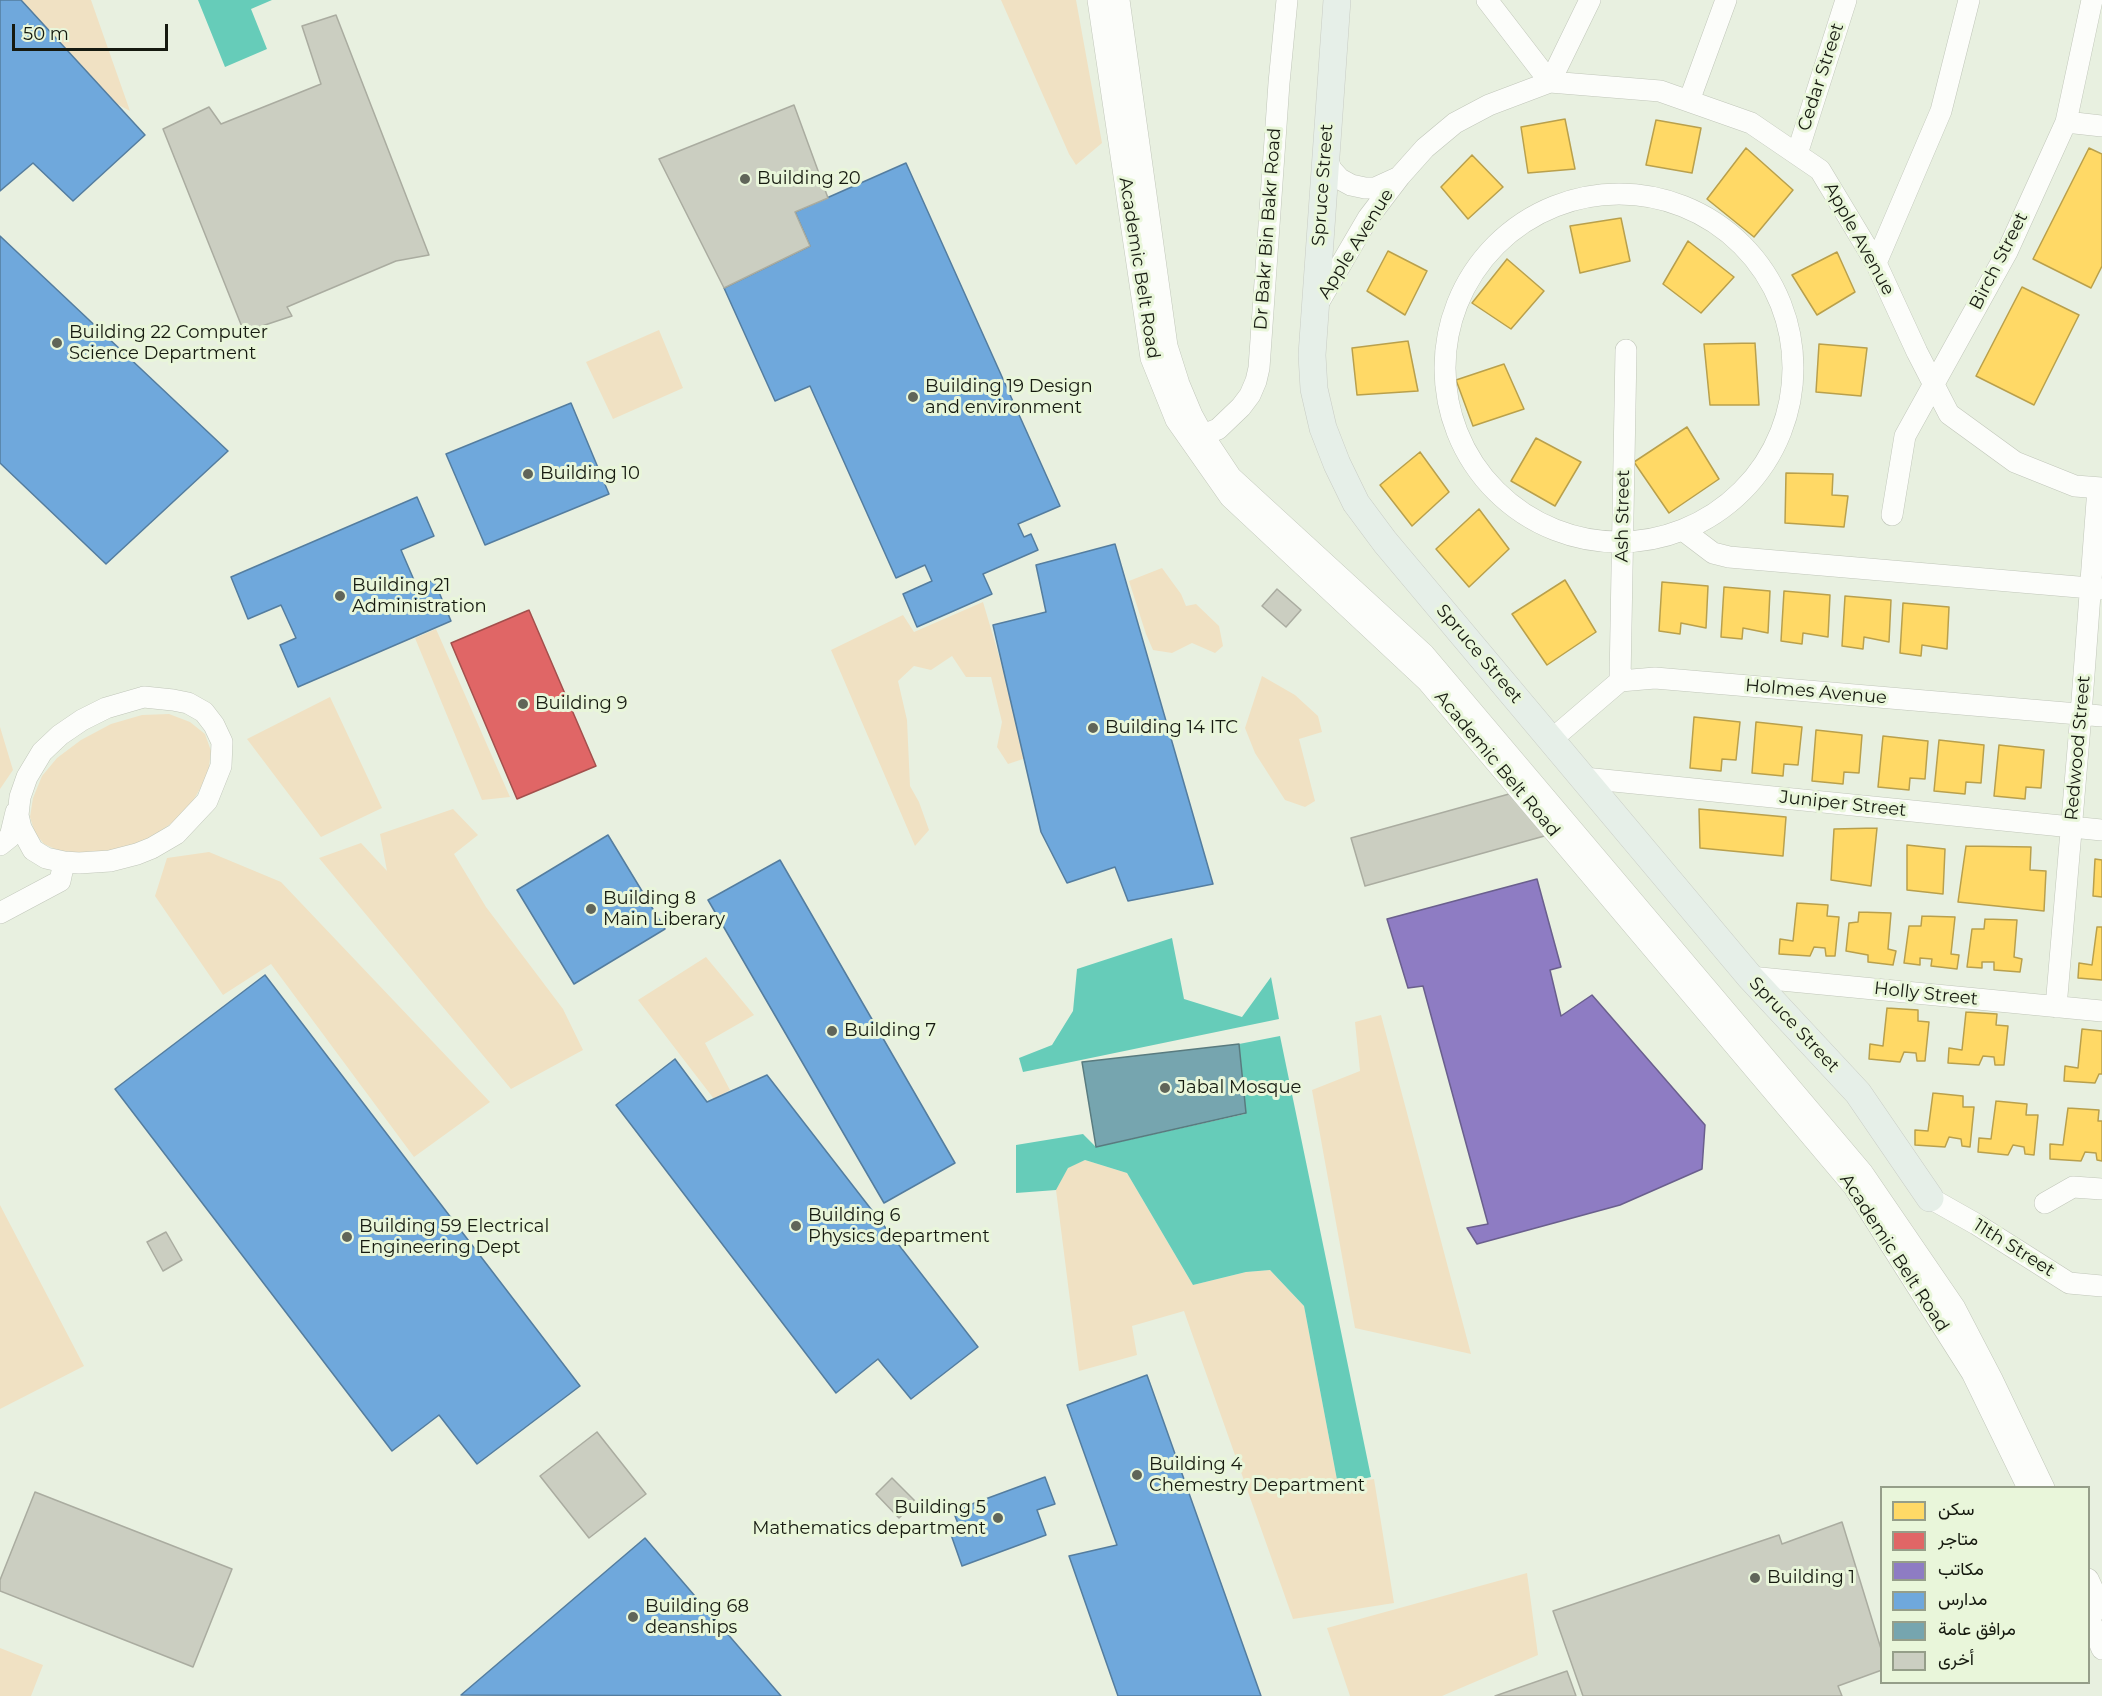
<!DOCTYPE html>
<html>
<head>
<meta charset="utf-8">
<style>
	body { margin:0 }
	#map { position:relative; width:2102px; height:1696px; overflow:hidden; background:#e8f0e0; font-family:Montserrat,Vazirmatn,sans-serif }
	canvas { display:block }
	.legend { position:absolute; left:1880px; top:1486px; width:210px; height:198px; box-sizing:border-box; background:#e9f6da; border:2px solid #959e89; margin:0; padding:8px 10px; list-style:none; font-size:18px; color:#161a10 }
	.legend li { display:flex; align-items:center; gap:12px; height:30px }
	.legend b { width:30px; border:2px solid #959e89 }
	.scale { position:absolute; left:12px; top:24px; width:156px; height:27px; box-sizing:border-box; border:3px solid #161a10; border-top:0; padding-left:8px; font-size:18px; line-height:21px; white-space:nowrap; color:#161a10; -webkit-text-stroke:4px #e9f6da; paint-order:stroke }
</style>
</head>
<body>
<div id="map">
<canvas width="2102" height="1696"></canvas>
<ul class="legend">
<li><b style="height:16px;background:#ffd966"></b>سكن</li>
<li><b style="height:16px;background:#e06666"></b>متاجر</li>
<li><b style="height:16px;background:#8e7cc3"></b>مكاتب</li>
<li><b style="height:16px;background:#6fa8dc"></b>مدارس</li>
<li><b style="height:16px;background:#76a5af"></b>مرافق عامة</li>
<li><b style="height:16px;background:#cbcec1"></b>أخرى</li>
</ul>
<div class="scale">50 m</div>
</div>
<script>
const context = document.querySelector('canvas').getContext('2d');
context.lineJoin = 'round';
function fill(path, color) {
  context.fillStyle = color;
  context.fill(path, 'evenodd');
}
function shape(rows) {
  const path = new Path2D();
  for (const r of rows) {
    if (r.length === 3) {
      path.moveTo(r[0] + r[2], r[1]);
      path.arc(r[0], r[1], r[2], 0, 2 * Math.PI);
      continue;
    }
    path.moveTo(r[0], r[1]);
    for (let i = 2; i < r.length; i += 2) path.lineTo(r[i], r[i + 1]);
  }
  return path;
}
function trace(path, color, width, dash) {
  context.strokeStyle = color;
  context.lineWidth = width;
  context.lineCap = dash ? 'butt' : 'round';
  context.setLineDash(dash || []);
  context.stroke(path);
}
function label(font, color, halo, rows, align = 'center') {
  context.font = font + ' Montserrat,sans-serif';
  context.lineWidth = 6;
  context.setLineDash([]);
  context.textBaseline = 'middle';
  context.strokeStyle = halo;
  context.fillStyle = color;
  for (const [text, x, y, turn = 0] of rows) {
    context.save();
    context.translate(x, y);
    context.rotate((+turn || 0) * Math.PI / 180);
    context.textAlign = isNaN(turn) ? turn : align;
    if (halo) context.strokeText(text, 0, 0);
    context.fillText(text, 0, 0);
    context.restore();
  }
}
const green = shape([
	[21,0,91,0,130,111,117,104],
	[1001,0,1076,0,1102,143,1076,165,1069,154],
	[659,330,683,388,613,419,586,362],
	[1162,568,1181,594,1186,606,1196,604,1219,626,1223,646,1215,653,1192,643,1172,653,1153,650,1146,634,1129,581],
	[983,602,1029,757,1008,764,997,747,1002,722,991,677,966,677,952,656,931,670,914,666,898,681,907,720,910,786,919,802,929,830,915,846,831,650,903,615,914,632],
	[436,629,510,797,482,800,415,638],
	[1262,676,1295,695,1318,716,1322,732,1299,739,1315,801,1305,807,1285,800,1255,753,1245,728],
	[330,697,382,808,321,837,247,739],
	[169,714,190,722,205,734,211,751,208,775,193,801,176,820,152,837,119,851,86,856,62,852,44,844,35,833,30,817,33,798,42,776,57,758,81,740,111,724,142,715],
	[0,727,13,770,0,789],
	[453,809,478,835,454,854,486,907,563,1009,583,1050,511,1089,319,858,361,843,387,871,380,834],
	[209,852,281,882,490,1102,414,1157,271,964,223,995,155,896,167,858],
	[706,957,754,1015,705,1043,730,1090,714,1099,638,1000],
	[1381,1015,1471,1354,1355,1328,1312,1090,1360,1071,1355,1022],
	[1085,1160,1127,1173,1193,1285,1246,1272,1270,1270,1304,1306,1338,1485,1374,1479,1394,1603,1293,1619,1184,1311,1132,1326,1137,1355,1079,1371,1056,1190,1068,1167],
	[0,1205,84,1366,0,1409],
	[1527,1573,1538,1655,1442,1696,1350,1696,1327,1628],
	[0,1648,43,1665,31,1696,0,1696]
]);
const water = shape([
	[198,0,272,0,251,9,267,49,225,67],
	[1172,938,1184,999,1242,1017,1271,977,1279,1019,1023,1072,1019,1058,1052,1045,1073,1011,1077,969],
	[1280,1036,1371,1477,1338,1485,1304,1306,1270,1270,1246,1272,1193,1285,1127,1173,1085,1160,1068,1168,1056,1190,1016,1193,1016,1145,1083,1134,1096,1147,1245,1114,1239,1044]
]);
const homes = shape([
	[1565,119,1575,169,1528,173,1521,127,1565,119],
	[1656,120,1701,128,1692,173,1646,165,1656,120],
	[1746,148,1793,190,1754,237,1707,199,1746,148],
	[2089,148,2102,154,2102,266,2091,288,2033,259,2089,148],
	[1472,155,1503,187,1468,219,1441,187,1472,155],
	[1621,218,1630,261,1580,273,1570,226,1621,218],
	[1688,241,1734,277,1701,313,1663,284,1688,241],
	[1388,251,1427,271,1405,315,1367,291,1388,251],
	[1837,252,1855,292,1817,315,1792,275,1837,252],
	[1507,259,1544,291,1511,329,1472,303,1507,259],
	[2022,287,2079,315,2034,405,1976,376,2022,287],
	[1408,341,1418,391,1357,395,1352,348,1408,341],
	[1755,343,1759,405,1710,405,1704,344,1755,343],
	[1819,344,1867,348,1861,396,1816,392,1819,344],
	[1504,364,1524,409,1473,426,1456,380,1504,364],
	[1687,427,1719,479,1669,513,1634,462,1687,427],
	[1536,438,1581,462,1555,506,1511,481,1536,438],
	[1420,452,1449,492,1412,526,1380,485,1420,452],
	[1786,473,1833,474,1832,495,1848,496,1844,527,1785,523,1786,473],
	[1479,509,1509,549,1469,587,1436,549,1479,509],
	[1565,580,1596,632,1547,665,1512,614,1565,580],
	[1662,582,1708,586,1706,628,1681,623,1680,634,1659,631,1662,582],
	[1724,587,1770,591,1768,633,1743,628,1742,639,1721,637,1724,587],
	[1784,591,1830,595,1828,637,1803,633,1802,644,1781,641,1784,591],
	[1845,596,1891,600,1889,642,1864,637,1863,649,1842,646,1845,596],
	[1903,603,1949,607,1947,649,1922,645,1921,656,1900,653,1903,603],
	[1694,717,1740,722,1736,760,1722,759,1721,771,1690,768,1694,717],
	[1756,722,1802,727,1798,765,1784,764,1783,776,1752,773,1756,722],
	[1816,730,1862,735,1859,773,1844,772,1843,784,1812,781,1816,730],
	[1883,736,1928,741,1925,779,1910,778,1909,790,1878,787,1883,736],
	[1939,740,1984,745,1981,783,1966,782,1965,794,1934,791,1939,740],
	[1999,745,2044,750,2041,788,2026,787,2025,799,1994,796,1999,745],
	[1699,809,1786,817,1783,856,1700,848,1699,809],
	[1877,828,1871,886,1831,880,1834,829,1877,828],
	[1907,845,1945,849,1943,894,1907,890,1907,845],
	[1966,846,2031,847,2030,870,2046,871,2044,911,1958,902,1966,846],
	[2095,859,2102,860,2102,897,2093,896,2095,859],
	[1797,903,1828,905,1827,916,1839,917,1835,956,1826,956,1825,948,1814,947,1810,956,1779,954,1780,939,1793,941,1797,903],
	[1859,912,1891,913,1888,949,1896,951,1893,965,1868,962,1868,955,1846,951,1849,923,1858,922,1859,912],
	[1922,916,1955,917,1951,954,1959,955,1957,969,1931,966,1932,959,1920,958,1920,965,1904,963,1909,926,1921,926,1922,916],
	[1985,919,2017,920,2014,957,2022,959,2020,972,1994,970,1994,962,1982,962,1982,968,1967,967,1972,929,1984,929,1985,919],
	[2097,927,2102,927,2102,980,2078,978,2079,963,2092,965,2097,927],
	[1887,1008,1918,1010,1918,1021,1929,1022,1925,1061,1917,1061,1916,1053,1904,1052,1900,1062,1869,1059,1870,1044,1883,1046,1887,1008],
	[1966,1012,1997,1014,1996,1025,2008,1026,2004,1065,1995,1065,1994,1057,1983,1056,1979,1065,1948,1063,1949,1048,1962,1050,1966,1012],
	[2082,1029,2102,1031,2102,1074,2099,1074,2095,1083,2064,1081,2065,1066,2078,1068,2082,1029],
	[1933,1093,1963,1096,1963,1107,1974,1107,1970,1147,1962,1146,1961,1139,1949,1137,1945,1147,1915,1145,1915,1130,1928,1131,1933,1093],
	[1996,1101,2027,1104,2026,1115,2038,1115,2034,1155,2025,1154,2024,1147,2013,1145,2008,1155,1978,1152,1979,1138,1991,1139,1996,1101],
	[2068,1108,2099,1110,2098,1121,2102,1121,2102,1161,2097,1160,2096,1153,2085,1152,2081,1161,2050,1159,2050,1144,2063,1145,2068,1108]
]);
const shops = shape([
	[529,610,596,766,517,799,451,643,529,610]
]);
const offices = shape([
	[1537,879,1561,967,1550,970,1561,1016,1592,995,1705,1125,1702,1169,1620,1205,1477,1244,1467,1228,1488,1224,1423,986,1408,988,1387,919,1537,879]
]);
const schools = shape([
	[0,0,21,0,145,135,73,201,33,163,0,191,0,0],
	[906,163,1060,506,1018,524,1024,537,1031,534,1038,550,983,574,992,594,917,627,903,594,932,581,925,565,896,578,810,386,775,401,724,288,810,246,795,212,906,163],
	[0,236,228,451,106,564,0,463,0,236],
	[571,403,609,494,485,545,446,454,571,403],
	[417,497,434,536,401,550,417,587,434,580,451,621,298,687,280,645,296,638,281,605,248,619,231,577,417,497],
	[1115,544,1213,884,1128,901,1115,867,1067,883,1041,832,993,625,1046,612,1036,565,1115,544],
	[608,835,665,929,574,984,517,890,608,835],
	[780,860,955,1163,884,1203,708,900,780,860],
	[265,975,580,1386,477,1464,439,1415,392,1451,115,1089,265,975],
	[675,1059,707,1102,767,1075,978,1347,911,1399,878,1359,836,1393,616,1105,675,1059],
	[1147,1375,1261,1696,1118,1696,1069,1556,1117,1545,1067,1405,1147,1375],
	[1045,1477,1055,1504,1037,1510,1046,1535,962,1566,949,1529,959,1526,953,1511,1045,1477],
	[645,1538,781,1696,461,1695,645,1538]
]);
const public = shape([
	[1239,1044,1246,1113,1096,1147,1082,1062,1239,1044]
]);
const building = shape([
	[336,15,429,255,396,261,287,307,292,316,244,332,163,129,209,107,221,124,321,84,302,26,336,15],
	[794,105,828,198,795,212,810,246,724,288,659,159,794,105],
	[1277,589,1301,610,1286,627,1262,606,1277,589],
	[1509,794,1548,835,1365,886,1351,838,1509,794],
	[166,1232,182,1260,163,1271,147,1242,166,1232],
	[597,1432,646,1494,589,1538,540,1476,597,1432],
	[892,1478,916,1502,899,1518,876,1494,892,1478],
	[35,1492,232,1569,193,1667,0,1591,0,1580,35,1492],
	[1842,1522,1882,1652,1882,1670,1838,1686,1842,1696,1583,1696,1553,1611,1779,1535,1782,1544,1842,1522],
	[1567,1671,1576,1696,1495,1696,1567,1671]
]);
const minor = shape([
	[1098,0,1151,358,1176,420,1230,497,1427,681,1854,1187,1972,1373,2028,1488],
	[1119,0,1167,346,1179,384,1192,415,1203,435,1231,477,1424,654,1862,1172,1955,1308,1992,1379,2044,1488],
	[1487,0,1550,82,1590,0],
	[1689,101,1726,0],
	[2066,122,2102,126],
	[1325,153,1331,169,1340,179,1351,185,1365,188,1375,188,1397,178],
	[1797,154,1846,0],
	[1619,368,174],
	[1876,263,1941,111,1969,0],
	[1316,307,1368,218,1400,176,1425,148,1455,123,1489,105,1550,82,1660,91,1751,123,1820,170,1876,263,1917,352,1949,414,2015,462,2075,486,2102,488],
	[1203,435,1218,429,1241,407,1250,395,1256,381,1259,368,1279,83,1287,0],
	[1892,515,1905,436,2007,252,2066,122,2092,0],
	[1684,531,1713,553,1729,557,2102,589],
	[1620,681,1626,350],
	[144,697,173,700,188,703,204,712,214,725,222,742,221,766,207,801,176,834,152,848,137,854,110,861,79,863,64,862,46,858,33,850,21,828,18,815,20,797,27,777,42,752,60,735,82,720,106,708,144,697],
	[1551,740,1620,681,1655,678,2102,716],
	[1584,778,2102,830],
	[0,845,10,837,16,812],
	[0,913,60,881,64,862],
	[1750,977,2102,1011],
	[2056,1007,2081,714,2098,488],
	[1930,1198,1976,1224,2069,1283,2102,1286],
	[2045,1203,2073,1187,2102,1189],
	[2088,1579,2102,1609],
	[2088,1615,2102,1649]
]);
const major = shape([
	[1337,0,1312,355,1314,389,1323,428,1337,464,1356,503,1385,542,1750,977,1858,1093,1930,1198]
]);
const markers = [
	[745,179,6,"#606559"],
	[57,343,6,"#606559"],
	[913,397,6,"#606559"],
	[528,474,6,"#606559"],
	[340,596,6,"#606559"],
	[523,704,6,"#606559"],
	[1093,728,6,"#606559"],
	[591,909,6,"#606559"],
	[832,1031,6,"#606559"],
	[1165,1088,6,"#606559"],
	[796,1226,6,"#606559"],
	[347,1237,6,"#606559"],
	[1137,1475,6,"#606559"],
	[998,1518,6,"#606559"],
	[1755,1578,6,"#606559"],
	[633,1617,6,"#606559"]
];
const streetNames = [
	["Cedar Street",1821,77,-72],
	["Spruce Street",1323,185,-86],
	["Dr Bakr Bin Bakr Road",1268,229,-86],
	["Apple Avenue",1859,239,61],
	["Apple Avenue",1356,244,-58],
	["Birch Street",1999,261,-63],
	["Academic Belt Road",1139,268,81],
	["Ash Street",1623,516,-89],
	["Spruce Street",1479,654,50],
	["Holmes Avenue",1816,692,5],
	["Redwood Street",2078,748,-85],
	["Academic Belt Road",1497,764,50],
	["Juniper Street",1843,804,6],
	["Holly Street",1926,994,6],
	["Spruce Street",1794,1025,47],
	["11th Street",2014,1248,32],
	["Academic Belt Road",1894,1253,57]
];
const poiNames = [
	["Building 20",757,179],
	["Building 22 Computer",69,333],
	["Science Department",69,354],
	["Building 19 Design",925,387],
	["and environment",925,408],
	["Building 10",540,474],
	["Building 21",352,586],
	["Administration",352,607],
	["Building 9",535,704],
	["Building 14 ITC",1105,728],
	["Building 8",603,899],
	["Main Liberary",603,920],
	["Building 7",844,1031],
	["Jabal Mosque",1177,1088],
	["Building 6",808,1216],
	["Physics department",808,1237],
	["Building 59 Electrical",359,1227],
	["Engineering Dept",359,1248],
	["Building 4",1149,1465],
	["Chemestry Department",1149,1486],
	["Building 5",986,1508,"right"],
	["Mathematics department",986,1529,"right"],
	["Building 1",1767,1578],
	["Building 68",645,1607],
	["deanships",645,1628]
];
fill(green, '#f0e1c3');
fill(water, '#66ccb9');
fill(homes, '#ffd966');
trace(homes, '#b9a04c', 1.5);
fill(shops, '#e06666');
trace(shops, '#a34f4c', 1.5);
fill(offices, '#8e7cc3');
trace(offices, '#6a5f8d', 1.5);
fill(schools, '#6fa8dc');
trace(schools, '#547d9f', 1.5);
fill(public, '#76a5af');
trace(public, '#597b7f', 1.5);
fill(building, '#cbcec1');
trace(building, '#aaaca0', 1.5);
trace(minor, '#c0c6b9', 22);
trace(major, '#c8ccc4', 28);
trace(minor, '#fcfdfa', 21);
trace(major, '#e6efe8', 27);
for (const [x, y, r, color] of markers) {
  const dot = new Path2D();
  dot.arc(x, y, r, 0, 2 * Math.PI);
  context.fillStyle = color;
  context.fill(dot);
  trace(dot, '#e9f6da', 2);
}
label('18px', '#161a10', '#e9f6da', streetNames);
label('18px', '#161a10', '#e9f6da', poiNames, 'left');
</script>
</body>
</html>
